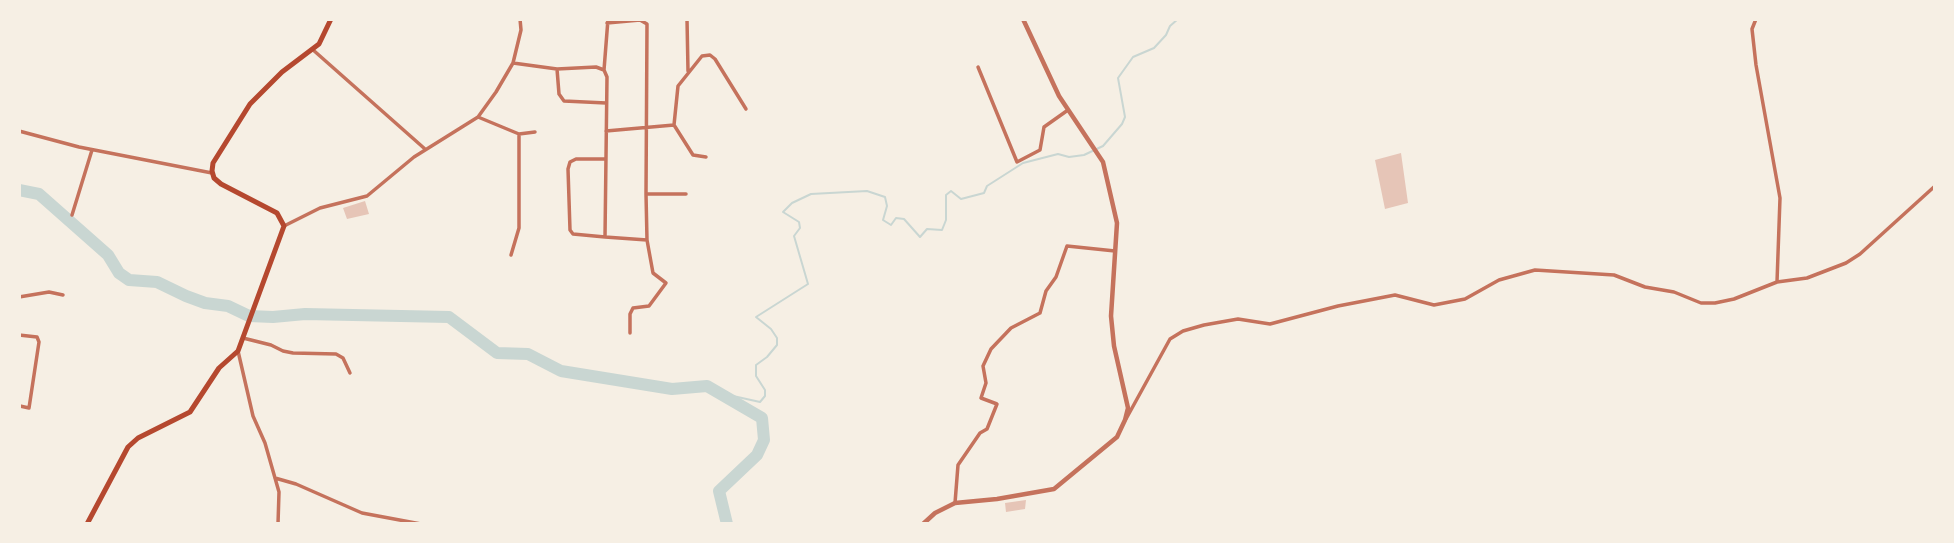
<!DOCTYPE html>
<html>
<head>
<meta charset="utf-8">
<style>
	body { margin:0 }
	#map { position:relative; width:1954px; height:543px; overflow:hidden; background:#f6efe4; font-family:Figtree,sans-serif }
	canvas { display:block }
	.frame { position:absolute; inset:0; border:21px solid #f6efe4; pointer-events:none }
</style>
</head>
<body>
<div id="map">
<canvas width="1954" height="543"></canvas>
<div class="frame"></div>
</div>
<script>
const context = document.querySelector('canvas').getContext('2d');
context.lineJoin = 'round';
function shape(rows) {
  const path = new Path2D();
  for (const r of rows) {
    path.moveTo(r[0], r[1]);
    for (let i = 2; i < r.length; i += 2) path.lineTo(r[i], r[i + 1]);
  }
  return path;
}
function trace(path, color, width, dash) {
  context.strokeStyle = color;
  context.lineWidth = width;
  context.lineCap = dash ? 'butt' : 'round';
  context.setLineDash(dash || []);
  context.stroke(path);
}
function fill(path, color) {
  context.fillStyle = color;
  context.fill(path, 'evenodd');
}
const stream = shape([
	[724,394,760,402,765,396,765,390,756,376,756,365,767,357,777,345,777,338,771,329,756,317,808,284,794,236,800,228,799,222,783,212,792,203,811,194,867,191,885,197,887,206,883,220,891,225,896,218,904,219,920,237,927,229,942,230,946,220,946,195,951,191,961,199,984,193,987,186,1023,163,1058,154,1069,157,1084,155,1103,146,1122,124,1125,117,1118,78,1133,57,1154,48,1166,35,1170,26,1178,19]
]);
const river = shape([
	[19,190,39,194,108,255,119,273,129,280,157,282,186,296,205,303,228,306,249,316,273,317,305,314,449,317,497,353,528,354,561,371,672,389,707,386,762,418,764,440,757,455,719,491,727,524]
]);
const building = shape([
	[1401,153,1408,203,1385,209,1375,160],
	[365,201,369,214,347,219,343,208],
	[1026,500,1025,509,1006,512,1005,503]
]);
const minor = shape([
	[687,19,688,71],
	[1756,19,1752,29,1756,65,1780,198,1777,282],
	[607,23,640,20,647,24,646,194],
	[312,49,425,149],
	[513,63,557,69,596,67,604,70,607,77,605,237,647,240,646,194,686,194],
	[978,67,1017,162,1040,150,1044,127,1068,110],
	[557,69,559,94,564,101,606,103],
	[604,70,608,19],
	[478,117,519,134,535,132],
	[19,131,79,147,212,173],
	[606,131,674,125],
	[706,157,693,155,674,125,678,86,702,56,710,55,715,59,746,109],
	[72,215,92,150],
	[284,226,320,208,367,196,414,157,478,117,496,92,513,63,521,30,520,19],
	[605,237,573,234,570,230,568,169,570,162,576,159,606,159],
	[511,255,519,228,519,134],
	[19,297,49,292,63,295],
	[630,333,630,314,633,308,649,306,666,283,653,273,647,240],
	[19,335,37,337,39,342,29,408,20,406],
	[243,338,271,345,283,351,293,353,336,354,343,358,350,373],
	[238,351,253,416,265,443,279,492,278,524],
	[1126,419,1170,339,1183,331,1204,325,1238,319,1270,324,1338,306,1395,295,1434,305,1465,299,1499,280,1535,270,1614,275,1645,287,1674,292,1701,303,1715,303,1734,299,1777,282,1807,278,1846,263,1860,254,1935,186],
	[275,478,296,484,362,513,421,524],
	[955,503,958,465,980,433,987,429,997,404,981,398,986,383,983,366,991,349,1011,328,1040,313,1046,291,1056,277,1067,246,1115,251]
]);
const tertiary = shape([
	[923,524,935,513,955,503,997,499,1054,489,1117,437,1125,420,1128,408,1114,346,1111,316,1117,223,1103,162,1059,96,1023,19]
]);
const secondary = shape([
	[87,524,128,447,138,438,190,412,219,368,238,351,284,226,277,213,221,184,214,178,212,171,213,163,250,104,282,72,319,44,331,19]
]);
trace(stream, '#c9d6d2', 2);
trace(river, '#c9d6d2', 12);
fill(building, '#e6c5b7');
trace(minor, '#c5725c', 3.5);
trace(tertiary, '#c5725c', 4.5);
trace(secondary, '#b5482f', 5);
</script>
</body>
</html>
